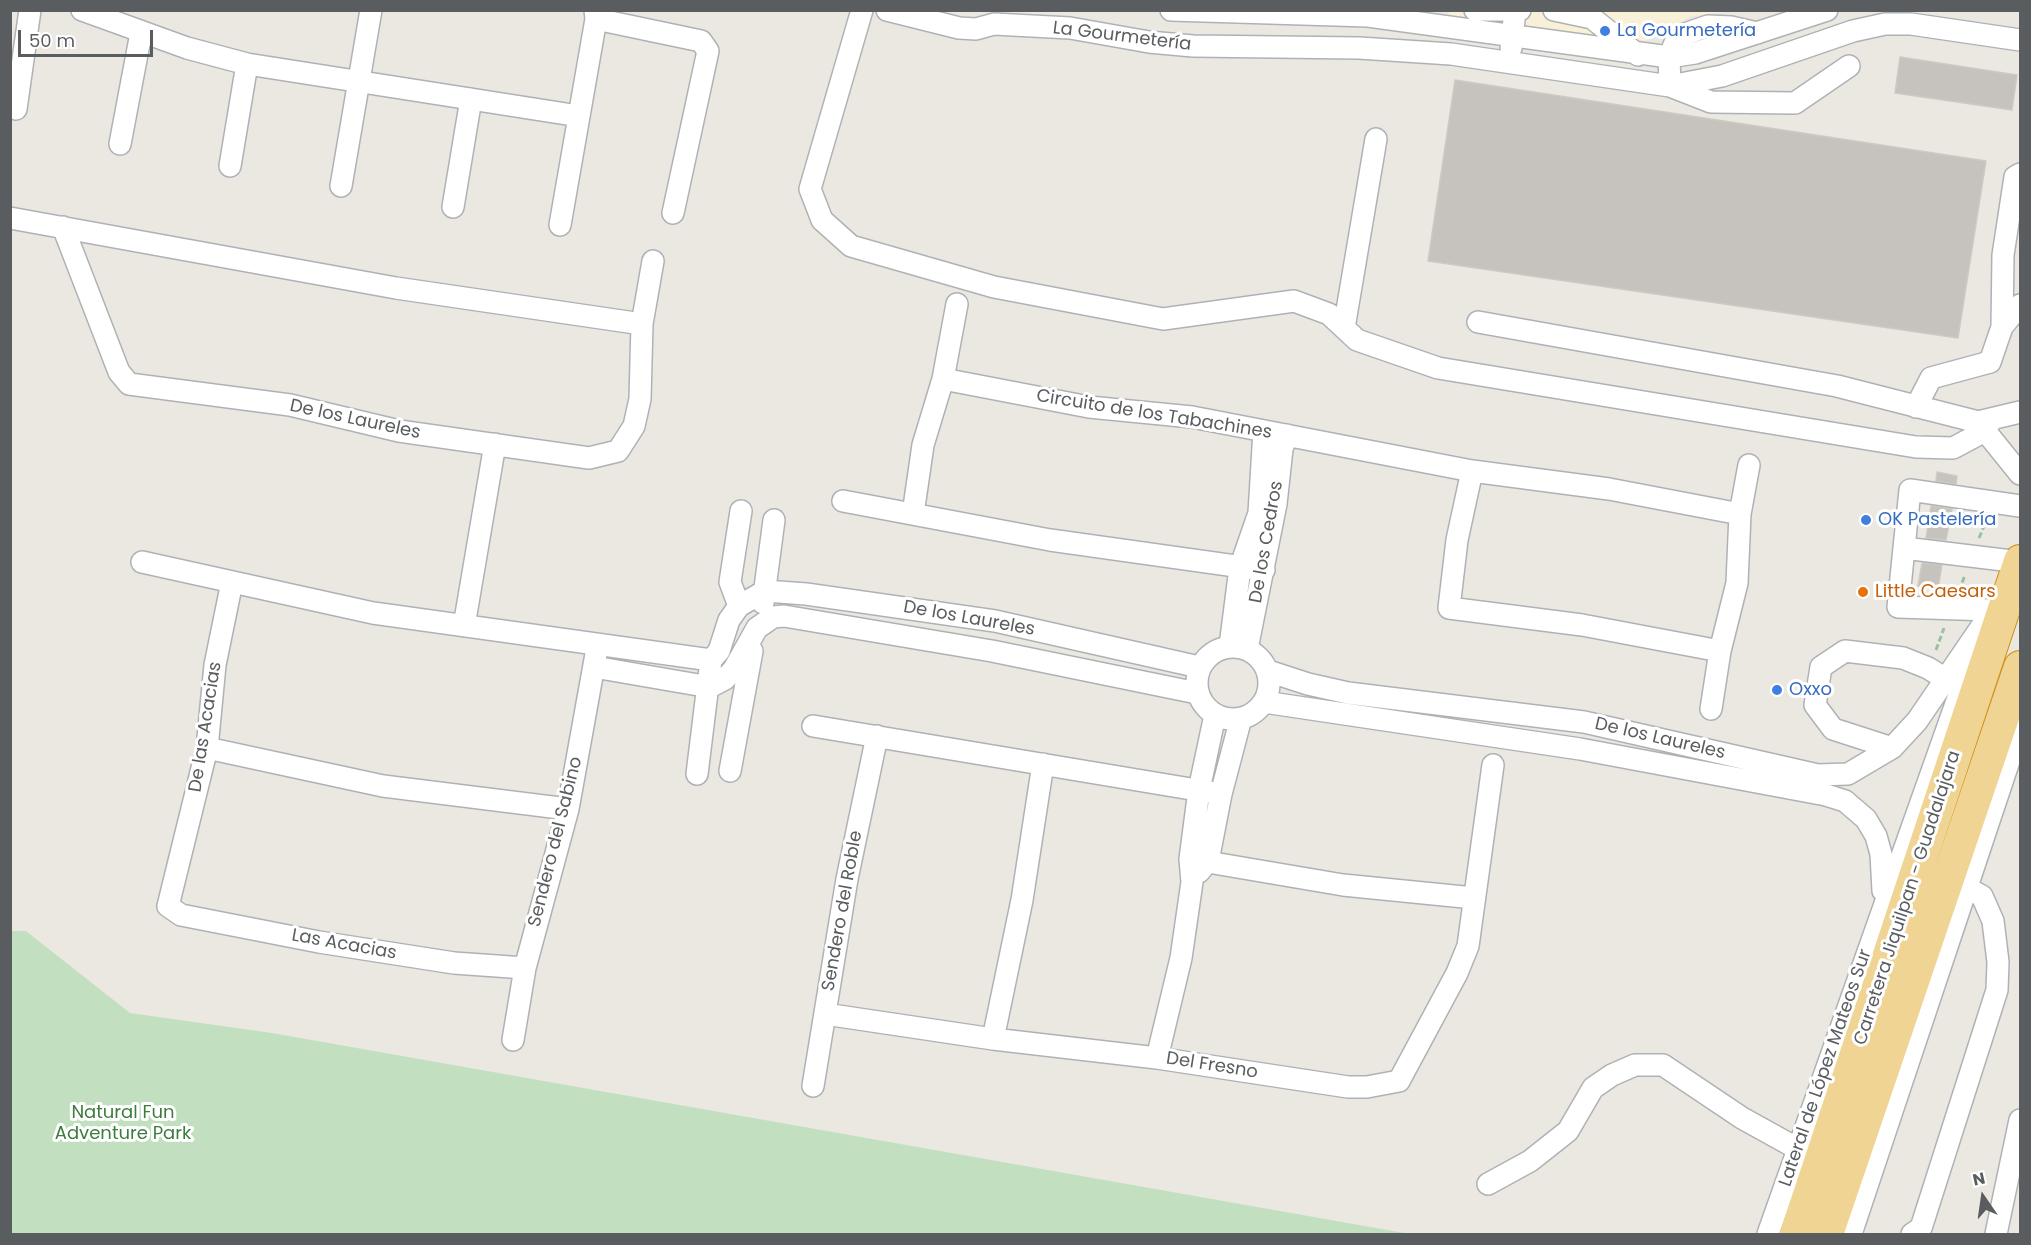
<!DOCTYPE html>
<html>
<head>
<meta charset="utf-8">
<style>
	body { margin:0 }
	#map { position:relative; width:2031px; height:1245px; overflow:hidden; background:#ebe8e1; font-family:Poppins,sans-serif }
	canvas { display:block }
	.frame { position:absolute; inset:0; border:12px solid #5a5d60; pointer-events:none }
	.north { position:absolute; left:1953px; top:1167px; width:60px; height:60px; -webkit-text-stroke:4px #fff; paint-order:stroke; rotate:347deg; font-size:16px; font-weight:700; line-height:24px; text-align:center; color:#5a5d60 }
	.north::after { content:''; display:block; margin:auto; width:21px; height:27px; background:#5a5d60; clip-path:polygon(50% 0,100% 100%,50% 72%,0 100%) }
	.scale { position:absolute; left:18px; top:30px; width:135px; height:27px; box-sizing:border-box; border:3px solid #5a5d60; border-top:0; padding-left:8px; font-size:18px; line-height:21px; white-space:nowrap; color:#5a5d60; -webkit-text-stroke:4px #fff; paint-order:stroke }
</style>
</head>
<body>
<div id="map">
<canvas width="2031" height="1245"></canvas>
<div class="frame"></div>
<div class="north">N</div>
<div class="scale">50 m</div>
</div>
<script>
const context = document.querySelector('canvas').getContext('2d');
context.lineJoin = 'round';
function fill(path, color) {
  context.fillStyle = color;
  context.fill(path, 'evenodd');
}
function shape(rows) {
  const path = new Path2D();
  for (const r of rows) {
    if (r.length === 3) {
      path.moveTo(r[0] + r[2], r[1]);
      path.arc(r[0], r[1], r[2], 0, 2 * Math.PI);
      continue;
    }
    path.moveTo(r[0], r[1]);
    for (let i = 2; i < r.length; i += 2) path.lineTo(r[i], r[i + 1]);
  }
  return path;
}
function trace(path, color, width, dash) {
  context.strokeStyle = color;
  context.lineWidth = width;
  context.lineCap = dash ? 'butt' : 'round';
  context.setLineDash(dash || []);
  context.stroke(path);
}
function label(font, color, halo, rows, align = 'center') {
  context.font = font + ' Poppins,sans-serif';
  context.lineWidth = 6;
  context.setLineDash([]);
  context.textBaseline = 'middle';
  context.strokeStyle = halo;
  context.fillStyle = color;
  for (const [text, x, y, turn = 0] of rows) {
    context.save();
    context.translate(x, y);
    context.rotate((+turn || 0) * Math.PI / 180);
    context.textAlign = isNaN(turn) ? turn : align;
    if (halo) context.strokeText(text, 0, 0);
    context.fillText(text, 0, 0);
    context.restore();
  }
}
const commercial = shape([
	[1449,10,1733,11,1691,16,1646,41,1448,21]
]);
const green = shape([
	[10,931,26,931,130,1013,272,1033,1410,1234,11,1234]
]);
const building = shape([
	[1900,57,2017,75,2012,110,1895,93,1900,57],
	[1455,80,1986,161,1958,338,1428,261,1455,80],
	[1937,472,1957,476,1956,484,1936,481,1937,472],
	[1931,506,1952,509,1946,540,1926,538,1931,506],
	[1922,563,1942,565,1938,589,1918,586,1922,563]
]);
const path = shape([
	[1979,538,1987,519],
	[1959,591,1965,575],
	[1936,650,1944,628]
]);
const minor = shape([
	[82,10,187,48,247,64,579,116],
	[862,10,810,189,822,220,851,246,994,287,1163,319,1294,301,1329,314,1357,340,1438,368,1916,447,1953,448,1985,431,1991,420],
	[887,10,959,28,976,29,994,24,1070,28,1149,42,1193,46,1359,48,1451,54,1670,86,1722,76,1853,31,1885,24,1911,24,2020,40],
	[1171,10,1368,16,1669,57,1695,53,1827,10],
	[1475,10,1520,10],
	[1554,10,1592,18,1638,55],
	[596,19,701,41,708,51,673,213],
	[1757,33,1731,27,1708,26,1685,34,1675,43,1669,57,1670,86,1711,102,1795,103,1849,66],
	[1511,48,1515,11],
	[16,109,30,10],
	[120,144,141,33],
	[230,166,247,64],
	[341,186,371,10],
	[453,207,471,99],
	[10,218,396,288,642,324],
	[560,225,596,19,595,10],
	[63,227,119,372,129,384,290,405,399,431,589,458,618,451,634,426,640,399,642,324,653,261],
	[1478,322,1837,386,1978,422,2020,412],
	[2002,327,2020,305],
	[1344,328,1376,139],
	[943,379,1089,407,1192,417,1472,471,1609,489,1740,514],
	[1916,407,1931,378,1990,362,2002,327,2003,255,2015,177,2020,174],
	[1978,422,2020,474],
	[1472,471,1457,540,1449,608,1582,625,1720,651],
	[843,501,1050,540,1264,570],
	[913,514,923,445,943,379,957,304],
	[1904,548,1898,607,1990,610],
	[142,562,373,613,711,660],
	[2020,562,1904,548,1910,490,2020,506],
	[232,582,215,665,207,748,168,906,181,915,319,942,454,963,525,968],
	[763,603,774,520],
	[739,606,730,582,741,511],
	[464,626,495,444],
	[1230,646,1240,568,1259,513,1264,431],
	[1233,683,36],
	[1247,649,1276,504,1282,449,1287,435],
	[594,667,710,687,725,679,734,669,757,628,773,617,784,616,992,651,1197,693],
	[1268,671,1308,684,1348,693,1584,722,1818,775,1848,774,1892,748,1917,721,1984,623],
	[1264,702,1580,749,1826,795,1845,801,1866,819,1876,836,1881,854,1883,891],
	[1711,709,1720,651,1737,583,1740,514,1749,465],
	[813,726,1221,794],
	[207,748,383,786,568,809],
	[1892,748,1833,729,1815,705,1821,667,1845,651,1903,658,1928,668,1957,686],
	[730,771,752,651],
	[697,774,711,660,719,651,729,620,739,606,765,591,806,594,995,621,1199,667],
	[1190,859,1343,885,1474,898],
	[1199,872,1208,861,1221,794,1241,718],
	[825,1014,993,1039,1157,1058,1348,1087,1367,1087,1399,1081,1457,973,1468,946,1493,765],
	[993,1039,1022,900,1043,764],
	[513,1040,525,968,568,809,596,654],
	[1157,1058,1181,958,1192,882,1190,859,1199,790,1215,715],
	[813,1086,847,879,877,736],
	[1488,1184,1530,1161,1568,1131,1593,1088,1612,1075,1635,1065,1663,1065,1742,1118,1798,1149],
	[1768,1234,1975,650],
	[1851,1234,2020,728],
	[1912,1234,1921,1228,1997,990,1998,962,1993,921,1982,896,1967,888],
	[1996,1234,2020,1120]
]);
const highway = shape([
	[1796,1234,2020,561],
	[1827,1234,2020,667]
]);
const markers = [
	[1605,31,6,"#3f7fe0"],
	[1866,520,6,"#3f7fe0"],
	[1863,592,6,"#e8710a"],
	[1777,690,6,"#3f7fe0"]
];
const shopNames = [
	["La Gourmetería",1617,31],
	["OK Pastelería",1878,520],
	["Oxxo",1789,690]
];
const streetNames = [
	["La Gourmetería",1122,37,7],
	["Circuito de los Tabachines",1154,415,9],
	["De los Laureles",355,420,12],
	["De los Cedros",1267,542,-80],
	["De los Laureles",969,619,10],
	["De las Acacias",206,727,-81],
	["De los Laureles",1660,739,13],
	["Sendero del Sabino",556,842,-76],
	["Carretera Jiquilpan - Guadalajara",1908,898,-72],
	["Sendero del Roble",843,911,-80],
	["Las Acacias",344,945,10],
	["Del Fresno",1212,1066,9],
	["Lateral de López Mateos Sur",1826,1068,-71]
];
const foodNames = [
	["Little Caesars",1875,592]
];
const parkNames = [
	["Natural Fun",123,1113],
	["Adventure Park",123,1134]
];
fill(commercial, '#f9f0d8');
fill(green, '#c2e0c0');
fill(building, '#c6c3be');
trace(building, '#cfcac1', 1.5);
trace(minor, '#afb2b5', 24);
trace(highway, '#d2901a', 34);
trace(path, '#9ac0a3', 3, [6, 3]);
trace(minor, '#fff', 21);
trace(highway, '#f0d493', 32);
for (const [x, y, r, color] of markers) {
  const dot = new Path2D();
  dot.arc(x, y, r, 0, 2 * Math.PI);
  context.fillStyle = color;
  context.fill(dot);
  trace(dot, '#fff', 2);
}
label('18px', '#366cbe', '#fff', shopNames, 'left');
label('18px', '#5a5d60', '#fff', streetNames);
label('18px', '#c56008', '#fff', foodNames, 'left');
label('18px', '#3d7c3d', '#fff', parkNames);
</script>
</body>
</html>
